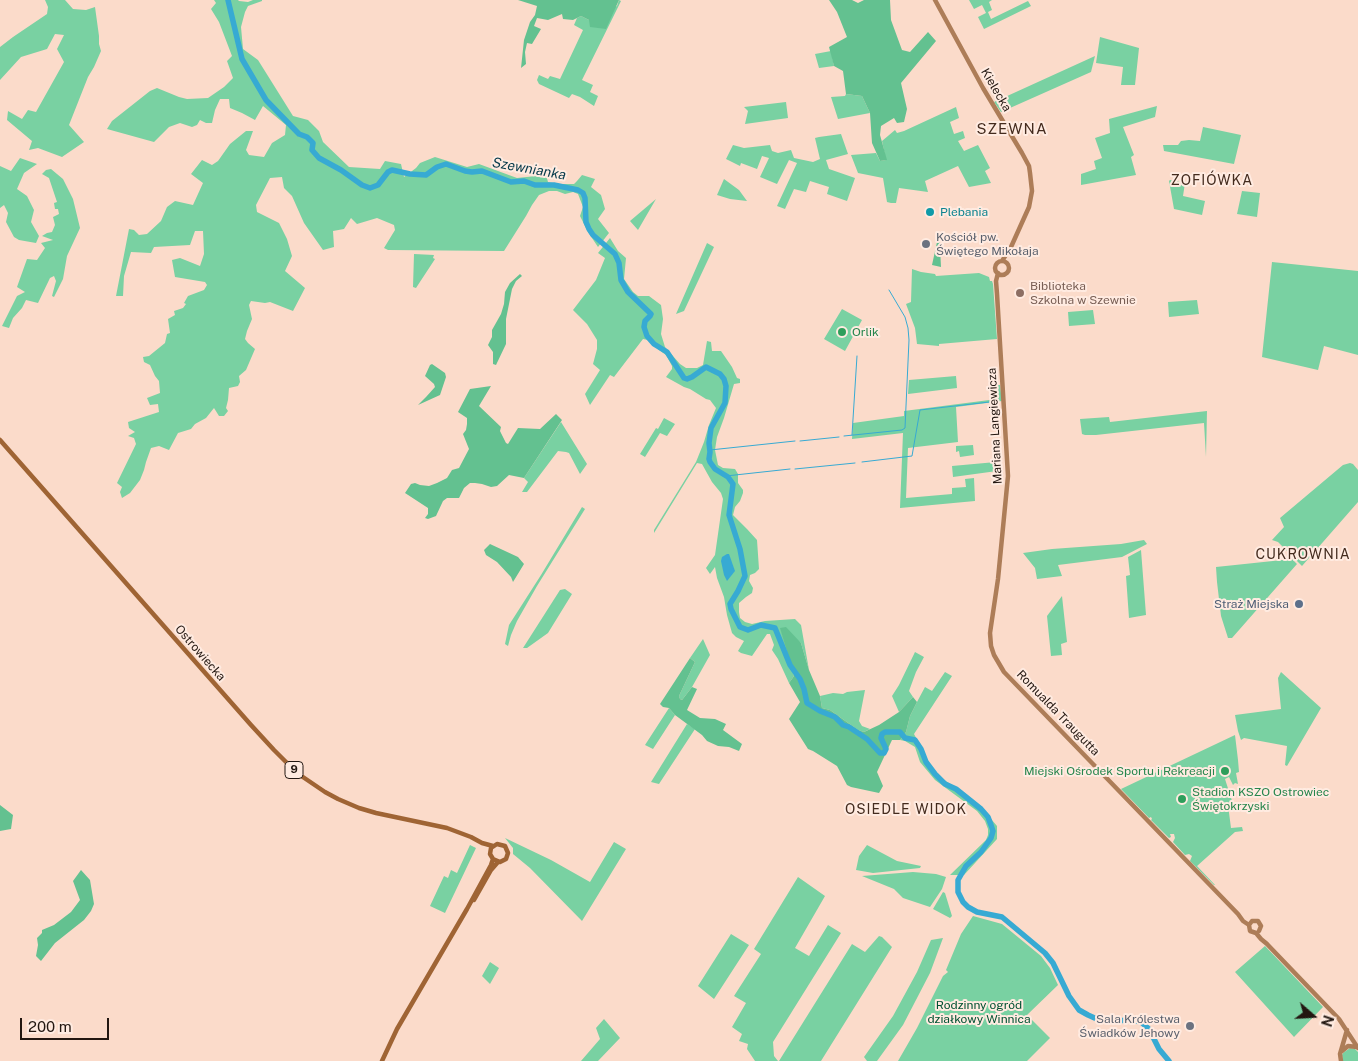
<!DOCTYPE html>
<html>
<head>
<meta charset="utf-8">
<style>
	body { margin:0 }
	#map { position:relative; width:1358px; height:1061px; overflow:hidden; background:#fbdbca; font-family:"Public Sans",sans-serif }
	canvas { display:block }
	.north { position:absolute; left:1288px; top:991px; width:50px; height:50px; -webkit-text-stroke:4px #ffebe1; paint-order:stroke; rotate:109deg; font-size:14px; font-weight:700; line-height:20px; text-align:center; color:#231711 }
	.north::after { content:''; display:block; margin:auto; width:18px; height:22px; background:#231711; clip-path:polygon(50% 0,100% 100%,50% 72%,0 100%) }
	.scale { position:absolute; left:20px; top:1018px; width:89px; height:22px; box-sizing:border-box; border:2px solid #231711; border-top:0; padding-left:6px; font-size:15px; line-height:18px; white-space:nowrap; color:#231711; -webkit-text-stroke:4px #ffebe1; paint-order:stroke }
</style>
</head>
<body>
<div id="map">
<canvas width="1358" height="1061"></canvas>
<div class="north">N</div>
<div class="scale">200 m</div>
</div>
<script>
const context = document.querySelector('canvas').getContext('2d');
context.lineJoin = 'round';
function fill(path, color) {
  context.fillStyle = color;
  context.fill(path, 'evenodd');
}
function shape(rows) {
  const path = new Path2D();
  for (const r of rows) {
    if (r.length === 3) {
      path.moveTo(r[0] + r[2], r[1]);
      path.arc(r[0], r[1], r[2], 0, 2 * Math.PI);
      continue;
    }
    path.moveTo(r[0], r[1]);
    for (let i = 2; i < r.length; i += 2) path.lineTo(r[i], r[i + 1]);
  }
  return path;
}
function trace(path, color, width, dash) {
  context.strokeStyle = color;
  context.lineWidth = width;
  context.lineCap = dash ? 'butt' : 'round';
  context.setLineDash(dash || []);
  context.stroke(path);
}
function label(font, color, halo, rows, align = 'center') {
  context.font = font + ' "Public Sans",sans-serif';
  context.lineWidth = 4;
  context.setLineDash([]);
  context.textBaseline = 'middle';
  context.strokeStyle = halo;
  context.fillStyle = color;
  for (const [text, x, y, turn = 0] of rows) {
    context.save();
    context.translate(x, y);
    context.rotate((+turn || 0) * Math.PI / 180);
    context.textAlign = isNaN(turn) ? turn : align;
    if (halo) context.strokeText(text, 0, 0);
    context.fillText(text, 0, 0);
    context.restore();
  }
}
const green = shape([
	[45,0,65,0,73,9,86,10,95,7,99,36,99,44,101,51,94,67,88,77,69,125,84,142,62,157,38,148,29,150,32,141,7,120,8,111,22,119,28,110,36,112,64,62,57,49,64,35,55,34,47,49,21,57,0,80,0,47,13,37,47,14,48,7],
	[214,0,238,0,239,1,248,2,253,0,262,0,262,1,248,6,245,12,241,27,243,49,258,60,293,116,308,120,319,131,323,142,349,167,380,169,385,161,401,164,404,177,416,168,420,163,435,157,467,167,479,164,517,178,546,175,548,182,557,184,574,184,577,181,582,175,595,179,591,187,601,195,605,209,598,219,609,233,598,247,588,232,580,216,583,207,578,194,573,192,565,194,557,191,549,191,539,195,532,205,526,216,504,251,388,250,384,248,395,230,394,225,377,218,357,224,351,218,344,229,333,231,334,247,323,250,304,223,292,196,284,188,282,177,270,178,256,205,257,212,279,223,287,239,292,256,285,271,305,288,293,311,270,302,265,303,251,301,249,305,252,319,247,331,245,339,248,343,255,349,246,370,239,376,240,382,238,386,229,388,228,400,226,408,228,411,224,416,219,416,214,408,206,418,195,424,191,429,178,433,169,450,159,446,151,448,146,462,144,470,140,480,130,493,122,498,120,492,122,487,117,483,136,444,134,438,128,436,135,432,129,428,128,422,159,412,158,404,150,405,147,398,160,393,159,381,155,376,150,365,144,362,143,357,149,356,165,343,167,334,170,333,168,319,175,315,174,311,183,308,186,304,184,303,188,296,204,290,207,285,205,282,175,277,172,260,180,258,200,266,204,254,203,231,195,231,190,245,154,247,151,253,131,252,124,276,123,296,116,296,129,229,134,230,139,235,147,234,161,221,167,207,175,201,193,205,203,183,191,174,202,160,212,165,218,161,230,144,246,131,253,131,246,150,249,155,264,157,272,143,285,135,286,125,263,106,255,120,242,113,230,108,229,99,220,99,215,110,212,123,206,123,200,120,197,125,192,127,180,123,169,127,154,142,107,129,112,121,150,91,157,88,179,97,187,99,208,98,224,87,233,78,227,61,232,56,219,22,211,9,216,3],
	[619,0,621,1,582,80,593,85,590,92,598,96,594,106,580,97,572,94,569,98,539,84,537,80,539,75,548,79,550,76,560,79,583,30,574,25,577,18,581,16,589,20,617,6],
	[969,0,992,0,989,2,992,10,988,12,991,19,1028,1,1031,6,984,29,978,17,986,13,982,5,974,9],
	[1100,37,1139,48,1135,85,1121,85,1123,67,1096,63],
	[831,51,834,66,819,68,815,54],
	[1095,56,1091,72,1001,112,994,102],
	[846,94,862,96,870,113,838,119,831,97,845,96],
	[786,102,788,118,745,124,748,111,744,107],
	[1157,106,1155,117,1123,127,1134,155,1131,157,1136,175,1081,185,1081,174,1096,169,1094,161,1102,158,1095,138,1110,133,1109,119],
	[956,107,959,118,950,122,954,134,963,131,965,138,958,141,964,151,978,145,990,168,985,171,991,183,969,187,958,166,925,181,928,192,899,188,896,203,891,203,887,202,883,178,858,173,851,155,876,153,880,161,886,160,882,141,895,130,897,133,904,131],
	[1203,127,1241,135,1234,164,1164,151,1163,145,1178,145,1181,141,1189,140,1200,141],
	[841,134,848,154,826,160,829,169,855,178,847,201,827,194,829,187,810,181,806,192,794,189,785,209,777,206,797,163,789,160,777,184,760,177,769,158,762,156,757,169,741,163,740,166,726,159,733,145,744,148,770,145,772,151,778,153,791,150,794,158,813,162,820,159,815,138,819,137],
	[20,158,37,164,24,173,17,189,27,196,34,210,31,222,39,236,36,243,19,240,14,237,6,222,8,213,4,205,0,208,0,166,11,171],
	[51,169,63,179,73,199,80,228,67,256,63,279,54,297,52,296,56,281,54,276,50,278,38,303,26,300,22,308,13,318,9,328,2,326,17,296,25,292,17,287,27,259,37,260,45,248,41,243,53,240,42,236,47,233,52,232,55,225,53,217,59,214,58,209,55,209,54,203,57,202,49,178,42,174,46,170],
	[724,179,739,190,747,201,730,199,717,195],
	[1170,180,1185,183,1183,196,1205,201,1202,215,1174,209,1169,181],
	[1242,191,1260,193,1257,217,1237,214],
	[656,199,638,230,630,221],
	[610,238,618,251,626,258,624,279,633,292,638,296,649,296,661,305,663,319,661,334,665,347,680,364,686,368,697,368,703,365,707,341,711,342,712,351,721,351,732,367,737,378,740,379,740,383,734,384,724,418,717,437,715,450,718,465,723,468,735,469,738,474,738,483,743,490,743,493,740,501,735,507,733,515,747,529,757,540,759,569,755,573,750,575,749,581,753,588,752,593,746,597,739,603,739,612,740,618,745,622,752,624,765,621,795,619,801,625,809,670,801,643,781,629,794,676,789,683,778,659,772,650,774,645,770,634,767,634,752,656,741,653,738,651,744,641,736,637,732,633,727,615,724,597,717,578,715,567,710,574,706,568,715,555,723,499,721,493,712,482,702,464,697,463,654,533,654,530,696,462,704,442,709,425,716,408,710,400,706,399,690,389,684,387,666,377,672,369,672,366,666,355,659,350,648,340,643,339,614,377,610,375,590,405,585,394,600,370,593,364,597,349,597,340,587,324,573,310,596,280,605,258,598,253],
	[707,243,714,247,684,311,676,314],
	[414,254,434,255,433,258,435,259,416,288,413,287],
	[1272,262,1358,271,1358,355,1324,346,1318,370,1262,357],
	[912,269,921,272,935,274,936,276,979,273,989,277,990,281,992,281,993,284,997,339,939,344,939,346,917,344,915,328,906,304,911,302],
	[1197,300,1199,314,1169,317,1168,302],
	[842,309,862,320,845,351,824,339],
	[1093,310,1095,324,1069,326,1068,312],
	[956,376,957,388,908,394,909,380],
	[996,385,1000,385,1002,401,956,407,958,442,908,448,906,498,952,494,952,488,966,487,965,479,974,478,975,501,900,508,903,433,852,439,853,423,904,416,904,411,997,399],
	[1207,411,1206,457,1204,423,1096,435,1085,435,1082,434,1080,419,1109,417,1110,422],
	[664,418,675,424,667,436,660,433,645,457,640,454,656,428,658,429],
	[561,422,587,464,580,474,569,453,566,452,558,451,527,492,522,492,528,482,524,478],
	[973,445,974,455,960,457,959,451,956,452,956,446],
	[996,462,997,471,953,477,952,466],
	[1350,463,1353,464,1358,470,1358,502,1302,566,1278,542,1272,540,1284,527,1280,518,1343,465],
	[582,507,585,509,537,586,517,621,511,635,508,646,505,644,509,625,541,575],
	[1144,540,1147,544,1122,557,1058,565,1062,576,1037,579,1035,568,1023,553,1052,549,1121,544],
	[1141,550,1146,615,1129,618,1126,576,1130,575,1128,557],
	[1292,559,1297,564,1232,638,1228,638,1221,616,1217,582,1216,567],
	[565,589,572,594,548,633,527,648,523,648,560,590],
	[1062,596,1067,642,1061,644,1062,655,1051,656,1047,616],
	[703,639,710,655,692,687,682,700,680,699,679,696,695,662,690,658],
	[915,652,924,657,916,672,909,691,913,697,899,712,892,696,899,685],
	[945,672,952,676,914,734,932,768,941,778,966,794,980,806,997,826,997,839,964,875,950,875,986,840,988,835,988,829,985,821,977,811,935,780,920,762,915,747,905,741,900,740,906,732,910,716,917,702,925,687,932,691],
	[1281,672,1321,708,1287,766,1285,765,1287,746,1244,738,1241,740,1238,731,1235,715,1281,709,1278,678],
	[865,690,859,721,862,726,870,729,864,732,858,730,830,710,822,708,820,696,833,693,843,694,847,692],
	[669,708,675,715,653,749,645,745],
	[687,724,695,729,659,784,651,782],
	[1235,735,1238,760,1239,772,1236,773,1238,784,1235,783,1233,785,1229,777,1225,779,1233,804,1228,805,1231,828,1242,827,1243,831,1235,832,1197,866,1215,885,1214,885,1190,861,1192,856,1189,854,1185,855,1173,842,1175,838,1174,834,1170,834,1171,837,1169,838,1151,820,1152,819,1151,817,1149,818,1121,789],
	[505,838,551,860,590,882,614,842,626,849,582,921,530,868,513,854,513,848],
	[470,845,476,848,445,913,430,906,444,876,448,878,451,870,457,873],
	[867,845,897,861,921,866,920,868,873,873,856,870,859,856],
	[913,872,936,874,946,877,942,889,930,907,903,898,894,889,862,876],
	[798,877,825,896,795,948,809,956,828,925,841,933,773,1042,774,1056,778,1061,755,1061,747,1049,748,1044,739,1041,742,1034,732,1027,746,1003,734,996,761,954,754,949],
	[943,892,945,893,952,916,950,918,933,909],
	[973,916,1002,924,1041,956,1050,968,1058,985,1027,1015,1050,1038,1027,1061,898,1061,917,1028,943,976,948,972,946,970,961,934],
	[731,934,749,945,714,999,698,986],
	[879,936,882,937,892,947,821,1061,779,1061,852,944,865,952],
	[943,938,930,973,903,1025,877,1061,867,1061,864,1057,893,1016,917,972,931,940],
	[1265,946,1323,1007,1294,1037,1235,972],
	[490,962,499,968,490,984,482,976],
	[604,1019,620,1038,598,1061,581,1061,600,1039,596,1028],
	[1350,1048,1355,1049,1358,1052,1358,1061,1343,1061,1342,1055,1343,1053]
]);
const forest = shape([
	[518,0,619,0,606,29,590,27,589,20,581,16,573,20,563,19,562,14,548,20,537,18,534,26,541,29,532,44,527,43,525,52,526,64,521,68,524,40,530,22,535,15,537,6],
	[829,0,852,0,858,3,864,0,890,0,891,20,902,50,910,52,928,32,936,41,901,83,907,109,904,122,897,123,894,118,881,126,880,135,887,160,880,161,872,143,870,113,862,96,846,94,843,71,834,66,829,47,847,37,837,12],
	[939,233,940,247,941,267,932,265],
	[520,274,522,276,516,281,512,289,506,319,506,344,496,365,493,364,493,352,488,345,492,337,492,330,501,314,504,304,505,292,510,283],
	[432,364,445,373,446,377,440,395,418,405,426,397,435,387,434,384,425,376,430,365],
	[491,386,479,406,501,427,500,431,506,443,508,444,518,428,540,429,556,414,562,420,524,478,509,475,497,486,491,487,482,484,475,483,470,483,464,488,459,498,447,498,443,501,436,516,428,519,425,518,428,514,428,508,405,493,411,484,415,483,420,485,429,486,437,483,447,478,452,470,459,468,469,449,463,434,466,430,467,424,467,418,458,412,470,389],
	[490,544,518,557,524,564,513,582,511,577,497,562,486,555,484,550],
	[786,627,801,643,809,670,820,696,822,708,830,710,858,730,864,732,879,725,899,712,913,697,917,702,910,716,906,732,900,740,892,740,877,772,883,786,879,793,851,787,847,785,837,766,813,751,808,749,789,719,800,702,789,683,794,676,780,628],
	[690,658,695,662,679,696,680,699,682,700,692,687,697,689,687,710,700,718,715,719,726,724,723,730,742,744,739,751,729,747,718,746,707,741,702,735,675,715,669,708,663,707,660,704],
	[0,805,13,815,11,829,0,831],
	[81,870,90,880,94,904,91,911,84,920,55,943,41,961,36,956,38,945,37,938,42,933,42,930,54,925,71,912,80,900,73,881]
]);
const water = shape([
	[727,554,729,554,735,571,727,581,724,575,721,561,722,557]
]);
const stream = shape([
	[852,435,857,356],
	[844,436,902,430,905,428,909,340,908,328,905,317,889,290],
	[800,441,839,437],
	[710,450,795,441],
	[862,462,912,456,920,410,998,401],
	[795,469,855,463],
	[726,476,790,469]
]);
const river = shape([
	[228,0,242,59,266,100,299,134,307,137,313,143,312,150,319,158,341,170,362,185,370,188,378,185,388,172,392,170,410,174,426,175,437,167,446,164,465,171,472,172,482,171,511,182,524,181,535,185,554,185,578,190,583,193,585,198,586,222,589,229,593,235,615,254,619,263,621,280,628,292,651,314,650,316,645,321,644,327,647,336,654,344,667,352,684,378,687,379,692,377,706,367,720,374,724,379,726,386,725,403,711,428,709,443,710,452,709,459,710,462,715,469,728,477,733,484,729,515,740,549,745,576,738,591,730,604,731,609,740,627,748,630,761,625,775,628,790,665,800,679,804,689,807,703,820,711,835,717,843,725,849,727,867,739,880,753,884,753,886,749,881,738,882,734,885,732,900,732,905,738,915,740,921,749,926,762,935,774,945,784,956,789,981,809,988,817,991,825,993,831,991,838,981,852,966,866,958,880,958,892,963,902,968,907,977,912,1002,917,1045,953,1053,963,1069,996,1079,1010,1088,1015,1099,1020,1111,1021,1132,1020,1141,1022,1149,1029,1159,1049,1169,1061]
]);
const secondary = shape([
	[935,0,983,88,1022,153,1029,166,1030,173,1032,191,1029,207,1011,247,1002,261],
	[1002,268,7],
	[998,273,996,281,997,294,1008,476,998,579,990,633,991,646,994,655,1004,672,1238,914,1243,921,1249,925,1250,931,1256,933,1261,939,1267,944],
	[1249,925,1252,921,1258,921,1261,926,1259,931],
	[1266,943,1339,1019,1358,1048],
	[1342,1051,1348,1046,1357,1047],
	[1341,1061,1340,1054,1347,1030]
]);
const primary = shape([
	[0,440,251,725,274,750,297,773,325,792,338,799,359,808,376,813,447,828,471,837,482,843,493,846],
	[474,900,491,870,498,862],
	[382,1061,397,1029,467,909,491,865,493,859,490,854,491,848,497,844,505,846,508,853,506,859,500,862,493,859]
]);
const markers = [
	[930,212,5,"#0f9aa8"],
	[926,244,5,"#6b7280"],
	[1020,293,5,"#8d6e63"],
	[842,332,5,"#2e9e5b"],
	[1299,604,5,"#5c6f8a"],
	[1225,771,5,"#2e9e5b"],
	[1182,799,5,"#2e9e5b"],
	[1190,1026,5,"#6b7280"]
];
const shields = [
	[294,770,18]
];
const shieldNames = [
	["9",294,770]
];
const streetNames = [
	["Kielecka",996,90,60],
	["Mariana Langiewicza",995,426,-93],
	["Ostrowiecka",200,653,49],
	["Romualda Traugutta",1058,713,46]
];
const cultureNames = [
	["Plebania",940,212]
];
const worshipNames = [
	["Kościół pw.",936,237],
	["Świętego Mikołaja",936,251],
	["Sala Królestwa",1180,1019,"right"],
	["Świadków Jehowy",1180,1033,"right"]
];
const educationNames = [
	["Biblioteka",1030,286],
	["Szkolna w Szewnie",1030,300]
];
const leisureNames = [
	["Orlik",852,332],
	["Miejski Ośrodek Sportu i Rekreacji",1215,771,"right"],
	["Stadion KSZO Ostrowiec",1192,792],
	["Świętokrzyski",1192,806]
];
const serviceNames = [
	["Straż Miejska",1289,604]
];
const parkNames = [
	["Rodzinny ogród",979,1005],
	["działkowy Winnica",979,1019]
];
const waterNames = [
	["Szewnianka",529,169,10]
];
const neighbourhoodNames = [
	["ZOFIÓWKA",1212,181],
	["CUKROWNIA",1303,555],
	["OSIEDLE WIDOK",906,810]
];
const quarterNames = [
	["SZEWNA",1012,129]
];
fill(green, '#79d1a2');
fill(forest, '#63c190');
fill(water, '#37aad3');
trace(stream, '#37aad3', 1);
trace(river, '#37aad3', 5.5);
trace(secondary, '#ad7d58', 4.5);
trace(primary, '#9f6434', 4.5);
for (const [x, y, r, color] of markers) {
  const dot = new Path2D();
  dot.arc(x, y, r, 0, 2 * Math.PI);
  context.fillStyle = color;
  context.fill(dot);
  trace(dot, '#ffebe1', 2);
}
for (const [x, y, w] of shields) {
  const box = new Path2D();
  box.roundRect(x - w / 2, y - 8.5, w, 17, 4);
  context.fillStyle = '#ffebe1';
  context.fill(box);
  trace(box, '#231711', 1);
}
label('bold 11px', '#231711', null, shieldNames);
label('12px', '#231711', '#ffebe1', streetNames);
label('12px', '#0d838f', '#ffebe1', cultureNames, 'left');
label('12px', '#5b616d', '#ffebe1', worshipNames, 'left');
label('12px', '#785e54', '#ffebe1', educationNames, 'left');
label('12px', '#27864d', '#ffebe1', leisureNames, 'left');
label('12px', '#4e5e75', '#ffebe1', serviceNames, 'right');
label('12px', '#015132', '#ffebe1', parkNames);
label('italic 14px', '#063a4b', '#ffebe1', waterNames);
context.letterSpacing = '1px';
label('14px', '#442b1e', '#ffebe1', neighbourhoodNames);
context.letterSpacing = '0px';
context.letterSpacing = '1px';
label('15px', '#442b1e', '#ffebe1', quarterNames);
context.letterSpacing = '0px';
</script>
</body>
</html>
